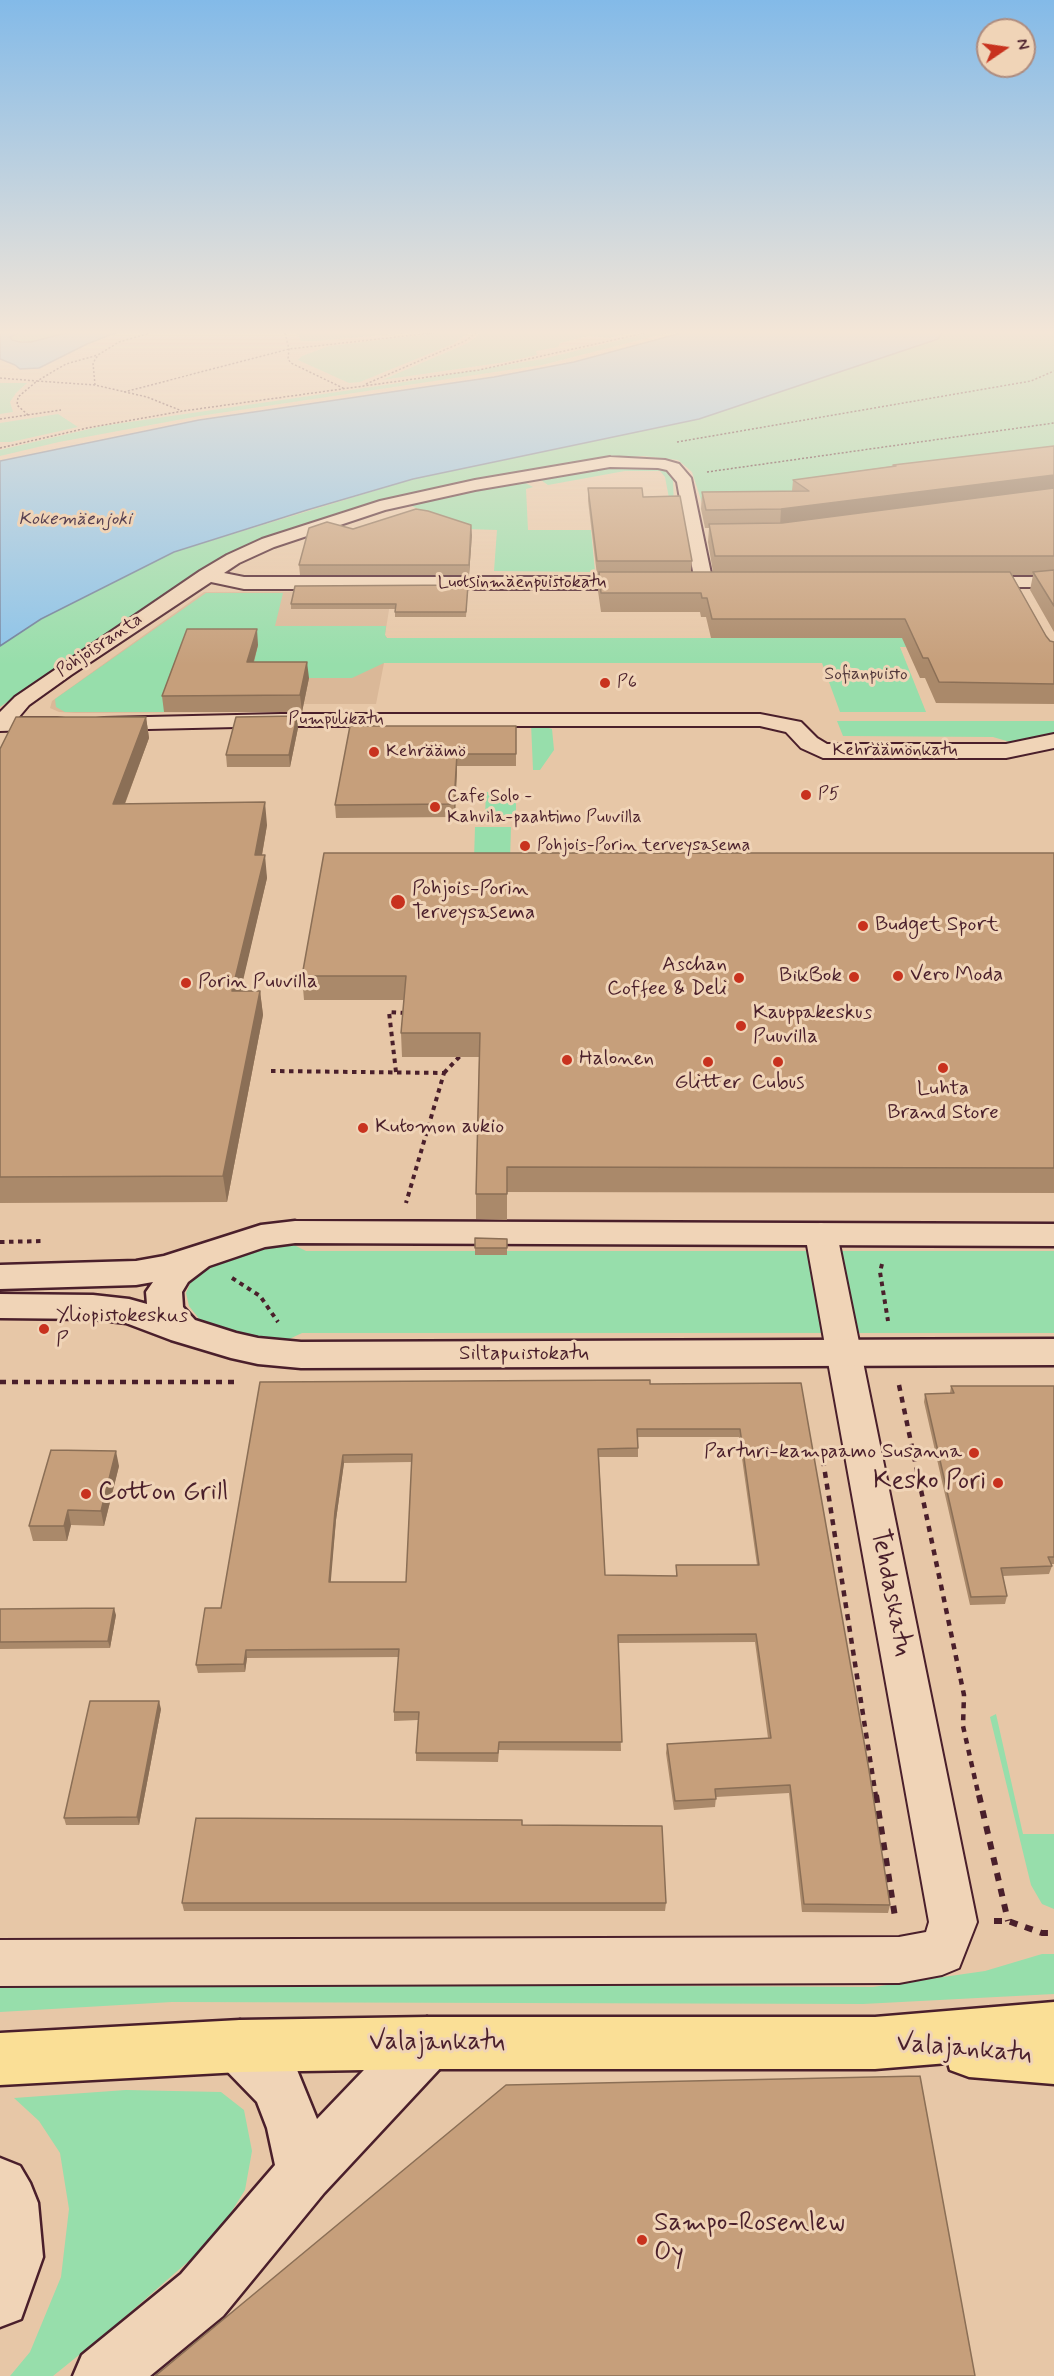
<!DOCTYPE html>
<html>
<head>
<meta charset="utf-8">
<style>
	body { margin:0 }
	#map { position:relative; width:1054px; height:2376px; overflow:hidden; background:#e7c7a7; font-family:Mynerve,sans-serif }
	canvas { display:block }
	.north { position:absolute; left:976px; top:18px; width:60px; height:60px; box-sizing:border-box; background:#f0d4b7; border:2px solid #ae8c7f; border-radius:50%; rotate:77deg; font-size:16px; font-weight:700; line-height:24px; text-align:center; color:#4a1f2b }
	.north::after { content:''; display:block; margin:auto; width:21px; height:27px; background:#c8321e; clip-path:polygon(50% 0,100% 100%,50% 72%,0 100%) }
</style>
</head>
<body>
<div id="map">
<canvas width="1054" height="2376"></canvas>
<div class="north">N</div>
</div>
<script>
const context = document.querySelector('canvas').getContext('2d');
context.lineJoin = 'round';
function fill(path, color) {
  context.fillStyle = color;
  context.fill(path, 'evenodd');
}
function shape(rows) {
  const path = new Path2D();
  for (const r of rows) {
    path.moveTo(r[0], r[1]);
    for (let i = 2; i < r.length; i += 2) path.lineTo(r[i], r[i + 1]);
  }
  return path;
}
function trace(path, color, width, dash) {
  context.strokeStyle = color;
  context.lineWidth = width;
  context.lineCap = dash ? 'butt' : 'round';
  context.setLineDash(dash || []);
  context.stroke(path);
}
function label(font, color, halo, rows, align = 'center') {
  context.font = font + ' Mynerve,sans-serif';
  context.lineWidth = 6;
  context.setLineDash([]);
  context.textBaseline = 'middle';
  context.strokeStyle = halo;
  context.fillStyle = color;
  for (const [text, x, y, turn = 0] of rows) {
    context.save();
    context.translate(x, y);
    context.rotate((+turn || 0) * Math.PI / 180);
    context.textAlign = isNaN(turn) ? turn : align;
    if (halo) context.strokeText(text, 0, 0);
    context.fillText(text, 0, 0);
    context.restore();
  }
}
const built = shape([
	[392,591,385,635,387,638,384,663,376,704,255,704,253,712,75,713,59,712,50,708,52,701,204,592]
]);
const green = shape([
	[18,333,66,333,31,342,12,340,10,337],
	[297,333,407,333,316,341,301,341],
	[439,333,469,333,453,344,360,382,349,383,298,360,302,356,329,346],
	[481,333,629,333,610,338,589,336,560,343,558,347,536,351,537,355,506,362,382,380,468,343],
	[649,333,667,333,542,365,199,416,59,442,0,456,0,450,102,426,392,384,542,359],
	[942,333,1054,333,1054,455,704,509,692,472,678,460,643,456,587,462,395,498,256,541,203,568,0,707,0,646,41,619,174,552,413,479],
	[0,383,27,383,16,393,10,402,13,412,0,414],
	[58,414,78,427,11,442,0,442,0,423],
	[636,464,663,469,669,473,673,481,675,530,665,477,660,471,625,471,548,485,538,478,586,469],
	[522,481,533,487,526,489,528,530,591,530,595,572,494,571,497,530,467,529,409,505],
	[206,593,283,593,275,626,386,626,385,635,387,638,1019,638,1034,647,900,647,926,712,840,712,822,663,384,663,352,678,249,678,213,689,205,712,65,712,56,707,55,699],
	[837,721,1054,721,1054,733,1010,742,993,737,843,736],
	[531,723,552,729,554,750,540,770,533,770],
	[486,792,516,792,516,816,485,817],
	[475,827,511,827,510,860,474,860],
	[288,1242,306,1251,1054,1251,1054,1333,302,1333,283,1342,248,1339,220,1330,200,1320,189,1306,186,1293,192,1279,227,1257],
	[996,1714,1023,1834,1054,1834,1054,1909,1042,1904,1031,1885,990,1717],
	[1042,1954,1054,1954,1054,1994,863,2004,172,2002,0,2012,0,1983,873,1987,985,1971],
	[126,2090,221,2092,244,2110,252,2151,245,2190,215,2238,110,2330,53,2376,10,2376,30,2352,61,2277,69,2209,60,2153,39,2121,14,2098]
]);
const water = shape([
	[0,333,18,333,10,337,12,340,20,342,31,342,66,333,115,333,87,344,39,368,20,369,15,365,0,359,0,333],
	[681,333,942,333,938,339,699,419,413,479,307,510,174,552,41,619,0,646,0,461,199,420,494,377,574,362,681,333]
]);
const pathFar3 = shape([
	[285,333,289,349,288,359,291,363,345,389],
	[0,378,37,381,66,364,98,355],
	[366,384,465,341,476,333],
	[95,385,93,363,98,355,119,342,150,333],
	[124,392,289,349,432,333],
	[28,415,17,405,18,397,37,381,95,385,147,397,182,411],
	[0,419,61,410],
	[677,442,1031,381,1054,371],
	[0,448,87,428,183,411,479,370,645,333],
	[707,472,1054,423]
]);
const pathFar2 = shape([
	[271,1071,444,1073,406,1203],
	[396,1072,389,1012,407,1013],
	[444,1073,462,1054],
	[0,1242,44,1241],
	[882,1264,880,1272,888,1321],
	[232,1278,260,1296,278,1322]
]);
const pathFar1 = shape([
	[0,1382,240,1382],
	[899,1385,964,1695,963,1726,979,1797],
	[823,1460,876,1797]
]);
const path = shape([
	[876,1795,895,1917],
	[979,1795,1008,1921],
	[994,1921,1008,1921,1042,1933,1054,1933]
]);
const street = shape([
	[610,457,665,460,679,464,691,478,713,583,710,587,704,589,698,587,695,583,677,482,667,470,658,468,610,467,475,490,385,510,274,547,239,563,224,573,244,577,642,577,648,579,651,583,648,587,642,589,244,589,211,582,71,675,29,705,18,718,57,718,65,719,68,724,65,729,0,731,0,712,15,697,200,571,227,555,262,539,380,501,475,480,610,457],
	[974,577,1054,577,1054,587,968,587,965,583,968,579,974,577],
	[281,714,760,714,801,722,817,738,827,744,1006,744,1054,734,1054,748,1006,758,823,758,801,748,786,732,760,726,281,726,104,730,96,729,93,724,96,719,104,718,281,714],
	[821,1223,832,1227,837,1234,977,1922,959,1968,942,1975,899,1983,0,1986,0,1940,899,1937,926,1932,929,1922,805,1234,810,1227,821,1223]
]);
const secondary = shape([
	[295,1221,1054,1224,1054,1246,295,1243,265,1247,209,1266,188,1282,182,1292,183,1307,195,1320,236,1333,258,1338,301,1342,1054,1339,1054,1365,301,1368,258,1364,231,1358,171,1340,126,1323,93,1319,0,1318,0,1294,93,1295,129,1299,147,1304,146,1292,153,1282,136,1285,0,1289,0,1265,136,1261,164,1256,261,1225,295,1221],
	[427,2017,446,2024,453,2043,446,2062,324,2193,223,2316,150,2376,73,2376,82,2355,181,2274,275,2165,267,2128,257,2102,221,2065,214,2046,221,2027,240,2020,259,2027,295,2065,317,2119,408,2024,427,2017],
	[0,2158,20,2166,30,2183,38,2203,43,2257,21,2319,0,2327,0,2158]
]);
const primary = shape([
	[1054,2002,1054,2084,969,2077,950,2070,948,2063,875,2069,427,2069,240,2072,0,2085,0,2033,240,2020,427,2017,875,2017,1054,2002]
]);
const wall = shape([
	[1054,446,1054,632,1030,590,1033,575,1012,575,1046,636,1050,641,1054,642,1054,704,936,703,925,678,920,678,902,638,711,638,706,617,701,617,700,612,601,612,598,591,599,575,597,575,588,501,588,488,643,497,692,561,691,572,713,572,708,542,709,528,705,528,701,509,702,492,792,491,793,480,893,466,893,465],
	[353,529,472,535,469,575,300,575,299,565],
	[468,585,466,617,395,617,395,609,291,609,291,604],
	[258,645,254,662,309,678,302,712,164,712,162,696],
	[146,717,149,738,125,804,267,825,262,855,267,878,240,991,260,991,263,1015,227,1202,0,1203,0,749],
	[516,726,516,766,457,766,455,817,336,818,335,805],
	[298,728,290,767,227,767,226,755],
	[1054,853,1054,1193,507,1192,507,1220,476,1219,476,1194,479,1057,402,1057,401,1033,404,1000,304,1000,302,976],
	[475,1238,507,1239,507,1255,475,1255],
	[260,1382,650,1384,801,1383,890,1905,888,1913,802,1912,789,1793,716,1797,715,1807,674,1810,666,1753,667,1744,768,1738,755,1642,618,1643,621,1751,499,1750,498,1762,416,1761,416,1753,418,1720,394,1721,394,1712,399,1657,247,1658,245,1672,198,1673,196,1665,221,1608],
	[638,1437,739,1437,757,1565,676,1565,676,1576,605,1575,599,1457,638,1457],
	[412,1462,406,1582,330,1582,336,1520,344,1463],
	[951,1386,1054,1386,1054,1564,1051,1564,1052,1566,1049,1574,1003,1576,1007,1596,1005,1604,970,1605,924,1402,925,1394,950,1393],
	[119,1466,104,1526,71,1525,67,1541,33,1541,29,1526],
	[0,1609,116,1615,110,1648,0,1649],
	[161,1709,139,1825,66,1825,64,1818],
	[522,1825,666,1903,665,1911,184,1911,182,1903]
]);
const shadedWall = shape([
	[1054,475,1054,492,780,527,781,509],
	[471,525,472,535,469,575,469,565],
	[257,629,258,645,249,678,247,662],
	[307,662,309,678,302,712,300,695],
	[297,716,298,728,290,767,289,755],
	[146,717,149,738,116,827,113,804],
	[457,754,457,766,455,817,454,804],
	[265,802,267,825,258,878,255,855],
	[265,855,267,878,235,1015,232,991],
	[260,991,263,1015,227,1202,223,1176],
	[116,1451,119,1466,104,1526,101,1511],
	[343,1455,344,1463,336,1520,330,1591,329,1582,335,1511],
	[68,1510,71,1525,67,1541,64,1526],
	[114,1608,116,1615,110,1648,108,1641],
	[246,1650,247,1658,245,1672,244,1664],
	[159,1701,161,1709,139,1825,137,1817]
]);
const building = shape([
	[1054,446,1054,475,781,509,706,510,702,492,809,491,793,480,896,466,893,465,1054,446],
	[588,488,642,488,643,497,680,496,692,561,597,561,588,488],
	[1054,488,1054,556,715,556,709,524,782,523,1054,488],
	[416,509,428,511,471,525,469,565,299,565,309,528,327,522,353,529,416,509],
	[1054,570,1054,606,1033,572,1054,570],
	[599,572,1010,572,1046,636,1050,641,1054,642,1054,684,939,682,928,658,923,658,905,619,712,619,707,598,702,598,701,593,601,593,599,572],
	[468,585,466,612,395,612,396,604,291,604,295,586,468,585],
	[187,629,257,629,247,662,307,662,300,695,162,696,187,629],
	[297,716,289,755,226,755,236,717,297,716],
	[16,717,146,717,113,804,265,802,255,855,265,855,232,991,260,991,223,1176,0,1177,0,749,16,717],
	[350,726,516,726,516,754,457,754,454,804,335,805,350,726],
	[324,853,1054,853,1054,1168,507,1167,507,1194,476,1194,480,1033,401,1033,406,976,302,976,324,853],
	[475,1238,507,1239,507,1248,475,1248,475,1238],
	[650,1380,650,1384,801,1383,869,1770,890,1905,804,1904,790,1785,715,1789,716,1799,675,1801,667,1744,771,1738,756,1634,618,1635,622,1742,499,1742,498,1753,416,1753,419,1712,394,1712,399,1649,246,1650,244,1664,196,1665,205,1608,221,1608,260,1382,650,1380],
	[637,1429,740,1429,759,1565,676,1565,677,1576,605,1575,598,1449,638,1448,637,1429],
	[412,1454,406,1582,329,1582,335,1511,343,1455,412,1454],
	[951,1386,1054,1386,1054,1557,1048,1557,1052,1566,1001,1568,1007,1596,971,1597,925,1394,954,1393,951,1386],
	[51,1450,116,1451,101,1511,68,1510,64,1526,29,1526,51,1450],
	[114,1608,108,1641,0,1642,0,1609,114,1608],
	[90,1701,159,1701,137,1817,64,1818,90,1701],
	[196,1818,522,1820,522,1825,662,1826,666,1903,182,1903,196,1818],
	[920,2076,975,2376,155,2376,506,2085,920,2076]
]);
const markers = [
	[605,683,6,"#c8321e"],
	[374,752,6,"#c8321e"],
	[806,795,6,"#c8321e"],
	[435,807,6,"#c8321e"],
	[525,846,6,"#c8321e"],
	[398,902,8,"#c8321e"],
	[863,926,6,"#c8321e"],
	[898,976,6,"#c8321e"],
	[854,977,6,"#c8321e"],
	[739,978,6,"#c8321e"],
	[186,983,6,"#c8321e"],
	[741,1026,6,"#c8321e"],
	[567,1060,6,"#c8321e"],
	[708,1062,6,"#c8321e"],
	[778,1062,6,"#c8321e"],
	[943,1068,6,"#c8321e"],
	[363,1128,6,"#c8321e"],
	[44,1329,6,"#c8321e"],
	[974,1453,6,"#c8321e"],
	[998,1483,6,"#c8321e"],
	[86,1494,6,"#c8321e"],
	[642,2240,6,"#c8321e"]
];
const farWaternames = [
	["Kokemäenjoki",75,520]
];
const farStreetnames = [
	["Luotsinmäenpuistokatu",522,583],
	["Pohjoisranta",100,646,-34],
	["Pumpulikatu",336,720],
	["Kehräämönkatu",895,751]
];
const farParknames = [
	["Sofianpuisto",866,675]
];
const farPoinames = [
	["P6",617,683],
	["Kehräämö",386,752],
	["P5",818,795],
	["Cafe Solo -",447,797],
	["Kahvila-paahtimo Puuvilla",447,818],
	["Pohjois-Porin terveysasema",537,846]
];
const poiNames = [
	["Pohjois-Porin",412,890],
	["Terveysasema",412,914],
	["Budget Sport",875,926],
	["Aschan",727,966,"right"],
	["Coffee & Deli",727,990,"right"],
	["Vero Moda",910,976],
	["BikBok",842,977,"right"],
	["Porin Puuvilla",198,983],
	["Kauppakeskus",753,1014],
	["Puuvilla",753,1038],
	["Halonen",579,1060],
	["Glitter",708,1084,"center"],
	["Cubus",778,1084,"center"],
	["Luhta",943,1090,"center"],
	["Brand Store",943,1114,"center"],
	["Kutomon aukio",375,1128],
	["Yliopistokeskus",56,1317],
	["P",56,1341],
	["Parturi-kampaamo Susanna",962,1453,"right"]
];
const streetNames = [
	["Siltapuistokatu",524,1355]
];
const nearPoinames = [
	["Kesko Pori",986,1483,"right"],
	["Cotton Grill",98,1494],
	["Sampo-Rosenlew",654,2225],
	["Oy",654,2255]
];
const nearStreetnames = [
	["Tehdaskatu",890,1593,79],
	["Valajankatu",437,2044],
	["Valajankatu",964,2050,5]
];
fill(built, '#dab898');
fill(green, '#97deab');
fill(water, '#8bc3e9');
trace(water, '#71819d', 1.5);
trace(street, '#4a1f2b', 4);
trace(secondary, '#4a1f2b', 5);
trace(primary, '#4a1f2b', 5);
trace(pathFar3, '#4a1f2b', 1.5, [2, 2]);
trace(pathFar2, '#4a1f2b', 4, [4.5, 4.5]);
trace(pathFar1, '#4a1f2b', 4.5, [6, 6]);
trace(path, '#4a1f2b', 6, [8, 8]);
fill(street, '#f0d4b7');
fill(secondary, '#f0d4b7');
fill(primary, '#fadf96');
fill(wall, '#aa896a');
fill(shadedWall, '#8b6f56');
fill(building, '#c69f7b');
trace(building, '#8b6f56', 1.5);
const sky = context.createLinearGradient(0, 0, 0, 665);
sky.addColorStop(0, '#83bae8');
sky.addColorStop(0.5, '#f4e6d7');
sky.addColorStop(1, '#f4e6d700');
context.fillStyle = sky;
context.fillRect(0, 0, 1054, 665);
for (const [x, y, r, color] of markers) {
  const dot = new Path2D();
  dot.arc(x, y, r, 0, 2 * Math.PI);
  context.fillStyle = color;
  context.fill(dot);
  trace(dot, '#f0d4b7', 2);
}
label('italic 18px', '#574051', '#f0d4b7', farWaternames);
label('18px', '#4a1f2b', '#f0d4b7', farStreetnames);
label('18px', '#563c3e', '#f0d4b7', farParknames);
label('18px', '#4a1f2b', '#f0d4b7', farPoinames, 'left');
label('21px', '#4a1f2b', '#f0d4b7', poiNames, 'left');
label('21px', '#4a1f2b', '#f0d4b7', streetNames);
label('26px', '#4a1f2b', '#f0d4b7', nearPoinames, 'left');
label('26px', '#4a1f2b', '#f0d4b7', nearStreetnames);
</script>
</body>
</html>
